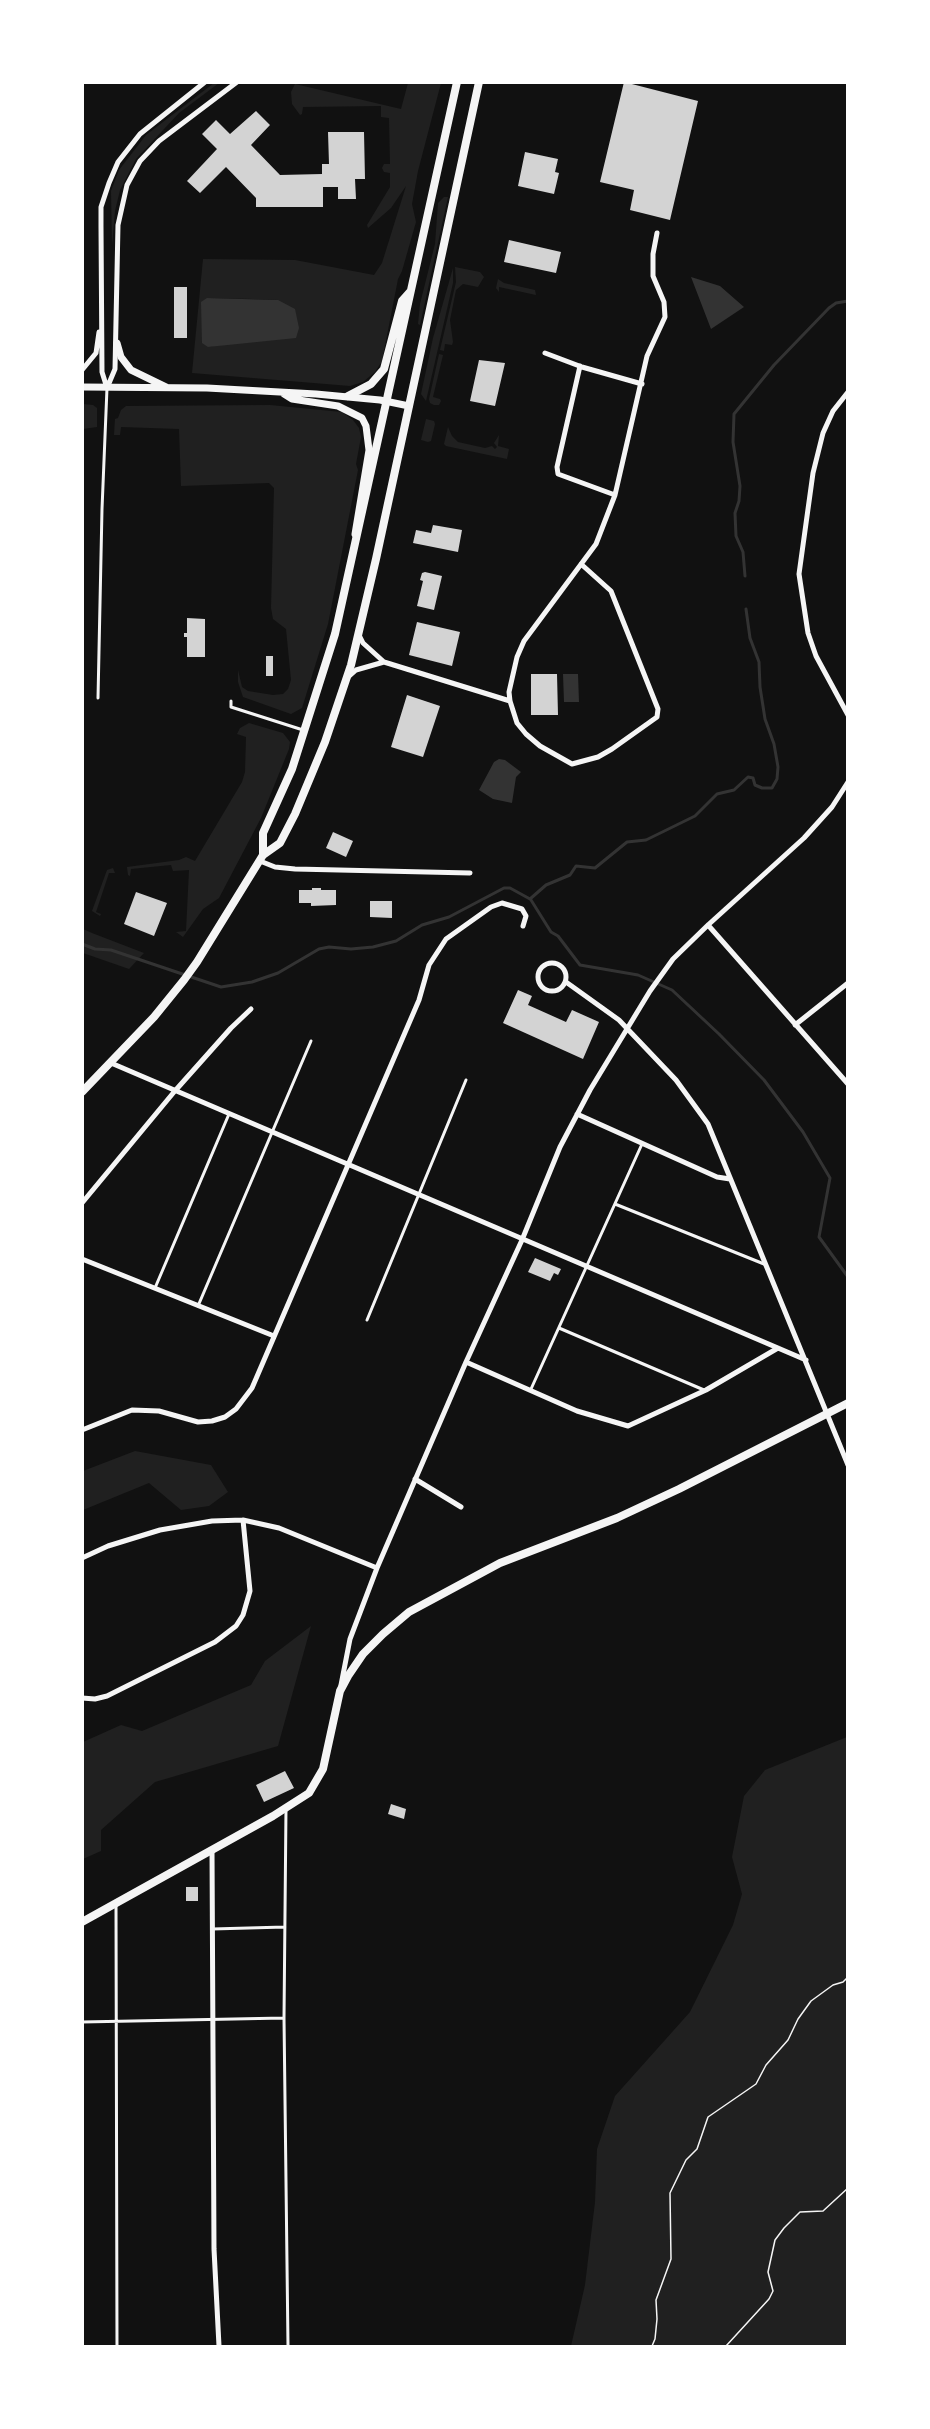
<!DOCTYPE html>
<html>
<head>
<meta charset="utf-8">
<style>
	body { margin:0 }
	#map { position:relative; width:930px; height:2429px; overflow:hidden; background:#111; font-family:Raleway,sans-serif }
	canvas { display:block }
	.frame { position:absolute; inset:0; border:84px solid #fff; pointer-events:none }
</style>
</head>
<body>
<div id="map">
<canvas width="930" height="2429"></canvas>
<div class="frame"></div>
</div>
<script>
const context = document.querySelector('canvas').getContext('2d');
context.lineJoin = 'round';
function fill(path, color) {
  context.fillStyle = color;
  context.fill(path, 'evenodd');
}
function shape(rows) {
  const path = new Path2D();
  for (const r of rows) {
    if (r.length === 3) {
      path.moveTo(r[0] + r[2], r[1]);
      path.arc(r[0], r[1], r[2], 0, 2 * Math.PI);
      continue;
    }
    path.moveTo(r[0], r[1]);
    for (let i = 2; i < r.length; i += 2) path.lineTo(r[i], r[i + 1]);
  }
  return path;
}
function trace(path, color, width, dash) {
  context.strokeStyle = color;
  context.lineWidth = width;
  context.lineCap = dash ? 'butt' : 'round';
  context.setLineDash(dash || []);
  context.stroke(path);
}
const green = shape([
	[214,83,219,83,179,113,136,159,120,190,115,211,112,246,111,191,119,170,146,135],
	[408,83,441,83,418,171,412,204,416,222,402,271,398,279,382,361,375,372,363,382,350,386,192,373,203,259,295,260,374,275,382,263,406,186,391,208,368,228,367,225,390,187,390,173,384,172,382,168,384,164,390,164,389,118,381,117,381,106,303,107,302,114,300,115,292,104,291,92,295,84,401,109],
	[207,298,253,299,278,300,227,344,208,347],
	[444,197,448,197,420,325,418,324,420,304,435,244,438,203],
	[455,267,480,272,484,277,478,287,463,284,456,290,450,320,453,342,452,345,445,344,444,351,440,350,456,282],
	[453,268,453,283,426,401,421,394,433,338],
	[498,279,504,283,535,290,536,295,499,287,499,292,496,288],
	[439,354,443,355,433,397,440,399,441,401,439,405,434,405,430,403,429,399],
	[83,404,93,405,97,408,97,427,83,429],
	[270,405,342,412,353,420,359,428,361,437,356,464,358,470,328,624,302,708,291,714,243,697,238,682,238,670,242,687,248,691,273,695,283,694,288,689,291,680,286,629,273,619,271,608,274,488,269,483,181,486,179,429,121,427,120,435,114,435,115,419,118,418,121,410,126,406],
	[426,419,434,421,435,424,431,441,428,442,421,440],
	[448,427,452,436,458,442,485,448,492,446,495,449,497,447,494,443,499,435,498,446,509,449,507,459,446,446,444,444],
	[249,723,283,733,290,742,289,749,261,818,219,898,203,909,183,937,176,932,186,931,189,870,173,871,171,865,131,869,130,876,128,875,127,867,179,860,186,857,195,861,242,782,245,772,246,737,237,734,240,728],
	[113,868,115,873,109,873,96,912,101,914,100,916,92,911,107,870],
	[83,929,92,933,144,953,129,969,83,953],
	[135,1451,211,1465,228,1492,209,1506,181,1510,149,1483,83,1510,83,1471],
	[311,1626,278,1746,155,1782,101,1830,101,1851,83,1859,83,1742,121,1725,142,1731,251,1685,265,1661],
	[847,1737,847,2346,571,2346,585,2285,595,2202,597,2149,615,2096,690,2012,733,1925,742,1894,732,1857,744,1796,765,1770]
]);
const water = shape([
	[691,277,720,286,744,307,711,329],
	[207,298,278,300,295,309,299,328,296,338,208,347,202,343,201,302],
	[563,674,578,674,579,702,564,702],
	[499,759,505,760,521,772,516,777,512,803,493,799,479,790,494,762]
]);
const stream = shape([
	[745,576,743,552,736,536,735,513,739,501,740,486,733,442,734,414,774,365,829,308,836,303,848,301],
	[531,900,551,932,558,936,580,965,638,975,672,990,719,1034,764,1080,803,1132,830,1178,819,1237,848,1277],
	[82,944,95,949,111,950,221,987,252,982,278,973,319,949,329,947,351,949,373,947,396,941,422,925,449,917,504,888,510,888,530,899,546,885,570,875,576,866,595,868,627,842,646,840,695,816,717,794,734,790,748,777,753,778,755,785,762,788,772,788,777,779,778,767,774,744,765,719,760,687,759,662,750,638,746,609]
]);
const building = shape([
	[624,82,698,101,670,220,630,210,634,190,600,182],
	[256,111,270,125,251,145,280,175,322,174,322,164,329,164,328,132,364,132,365,179,355,179,356,199,338,199,338,187,323,187,323,207,256,207,256,198,226,167,200,193,187,181,217,149,202,134,216,120,230,134],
	[525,152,558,159,555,172,559,173,554,194,518,186],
	[509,240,561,252,556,273,504,262],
	[174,287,187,287,187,338,174,338],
	[479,360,505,363,495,406,470,401],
	[433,525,462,530,458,552,413,543,416,530,431,533],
	[425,572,442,576,434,610,417,606,423,581,420,580,422,573],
	[187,618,205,619,205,657,187,657,187,637,184,637,184,633,187,633],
	[417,622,460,632,452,666,409,655],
	[266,656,273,656,273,676,266,676],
	[531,674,557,674,558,715,531,715],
	[407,695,440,706,423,757,391,747],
	[333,832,353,841,346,857,326,848],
	[312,888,321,888,321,890,336,890,336,905,311,906,311,903,299,903,299,890,312,890],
	[136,892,167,903,154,936,124,924],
	[370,901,392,901,392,918,370,917],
	[518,990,532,996,528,1005,566,1022,572,1010,599,1022,583,1059,503,1023],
	[535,1258,561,1269,558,1275,554,1273,550,1281,528,1272],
	[285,1771,294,1788,264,1802,256,1785],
	[391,1804,406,1809,404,1819,388,1814],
	[186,1887,198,1887,198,1901,186,1901]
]);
const path = shape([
	[652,2346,655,2339,657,2319,656,2300,671,2259,670,2193,686,2160,697,2149,708,2117,756,2084,766,2065,788,2040,798,2019,811,2001,833,1985,843,1982,848,1977],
	[726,2346,769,2299,773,2291,768,2272,775,2240,784,2228,800,2212,823,2211,848,2188]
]);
const service = shape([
	[98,698,102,509,107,388],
	[231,701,231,707,303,730],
	[615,1204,764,1264],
	[155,1288,229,1114],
	[198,1306,311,1041],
	[367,1320,466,1080],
	[559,1328,704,1390],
	[531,1389,642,1144],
	[286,1808,284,2018,288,2346],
	[116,1906,117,2346],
	[212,1929,285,1927],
	[82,2022,284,2018]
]);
const minor = shape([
	[545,353,582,367,642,384],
	[580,366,557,467,558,474,615,495],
	[82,370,96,353,99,332],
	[107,388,115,369,118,225,127,185,140,161,159,141,237,82],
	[107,388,102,372,101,227,101,207,109,183,118,162,140,134,205,82],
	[848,392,833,411,823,433,813,473,799,574,808,633,816,656,848,715],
	[581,564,611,591,658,709,657,717,612,749,598,757,572,764,540,746,526,734,517,723,510,701,509,692,517,657,524,641,596,544,615,495,647,356,665,317,664,302,653,276,653,254,657,233],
	[359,635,363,643,384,662,510,701],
	[347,678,356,670,384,662],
	[260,861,275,867,295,869,470,873],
	[708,925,848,1084],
	[552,977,14],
	[566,982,619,1020,676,1080,708,1124,848,1465],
	[795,1025,848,983],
	[111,1063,806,1360],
	[577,1114,717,1177,730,1179],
	[82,1203,174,1092,231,1028,251,1009],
	[82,1259,274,1336],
	[466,1362,577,1411,628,1426,706,1390,778,1348],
	[82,1430,132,1410,159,1411,198,1422,212,1421,225,1417,236,1409,252,1388,419,1000,429,965,446,939,491,907,502,903,522,909,526,916,523,926],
	[415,1479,461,1507],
	[82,1558,108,1546,160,1530,212,1521,243,1520,279,1528,377,1568],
	[341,1685,350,1639,377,1568,466,1362,522,1240,560,1147,590,1090,650,991,673,959,708,925,804,838,832,807,848,782],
	[82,1698,95,1699,107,1696,215,1642,236,1626,243,1615,250,1591,243,1520],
	[212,1850,214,2249,219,2346]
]);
const tertiary = shape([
	[117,343,121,357,131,370,166,387],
	[82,387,207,388,316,394,380,400,409,406],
	[284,394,292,399,338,406,362,418,366,426,369,450,355,534]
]);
const secondary = shape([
	[82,1922,273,1816,309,1793,323,1769,340,1691,348,1676,363,1654,383,1634,409,1612,500,1563,617,1518,679,1489,848,1403]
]);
const primary = shape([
	[348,396,371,384,384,369,402,301,410,292],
	[263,855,263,833,292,769,335,634,457,82],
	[82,1092,154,1017,184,980,197,962,263,855,280,843,295,814,325,742,351,665,376,559,479,82]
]);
fill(green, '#202020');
fill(water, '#333');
trace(stream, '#333', 3);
fill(building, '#d3d3d3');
trace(path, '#f5f5f5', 1.5);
trace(service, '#f5f5f5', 3);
trace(minor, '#f5f5f5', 5);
trace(tertiary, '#f5f5f5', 7);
trace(secondary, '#f5f5f5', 8);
trace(primary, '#f5f5f5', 8);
</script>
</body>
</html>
